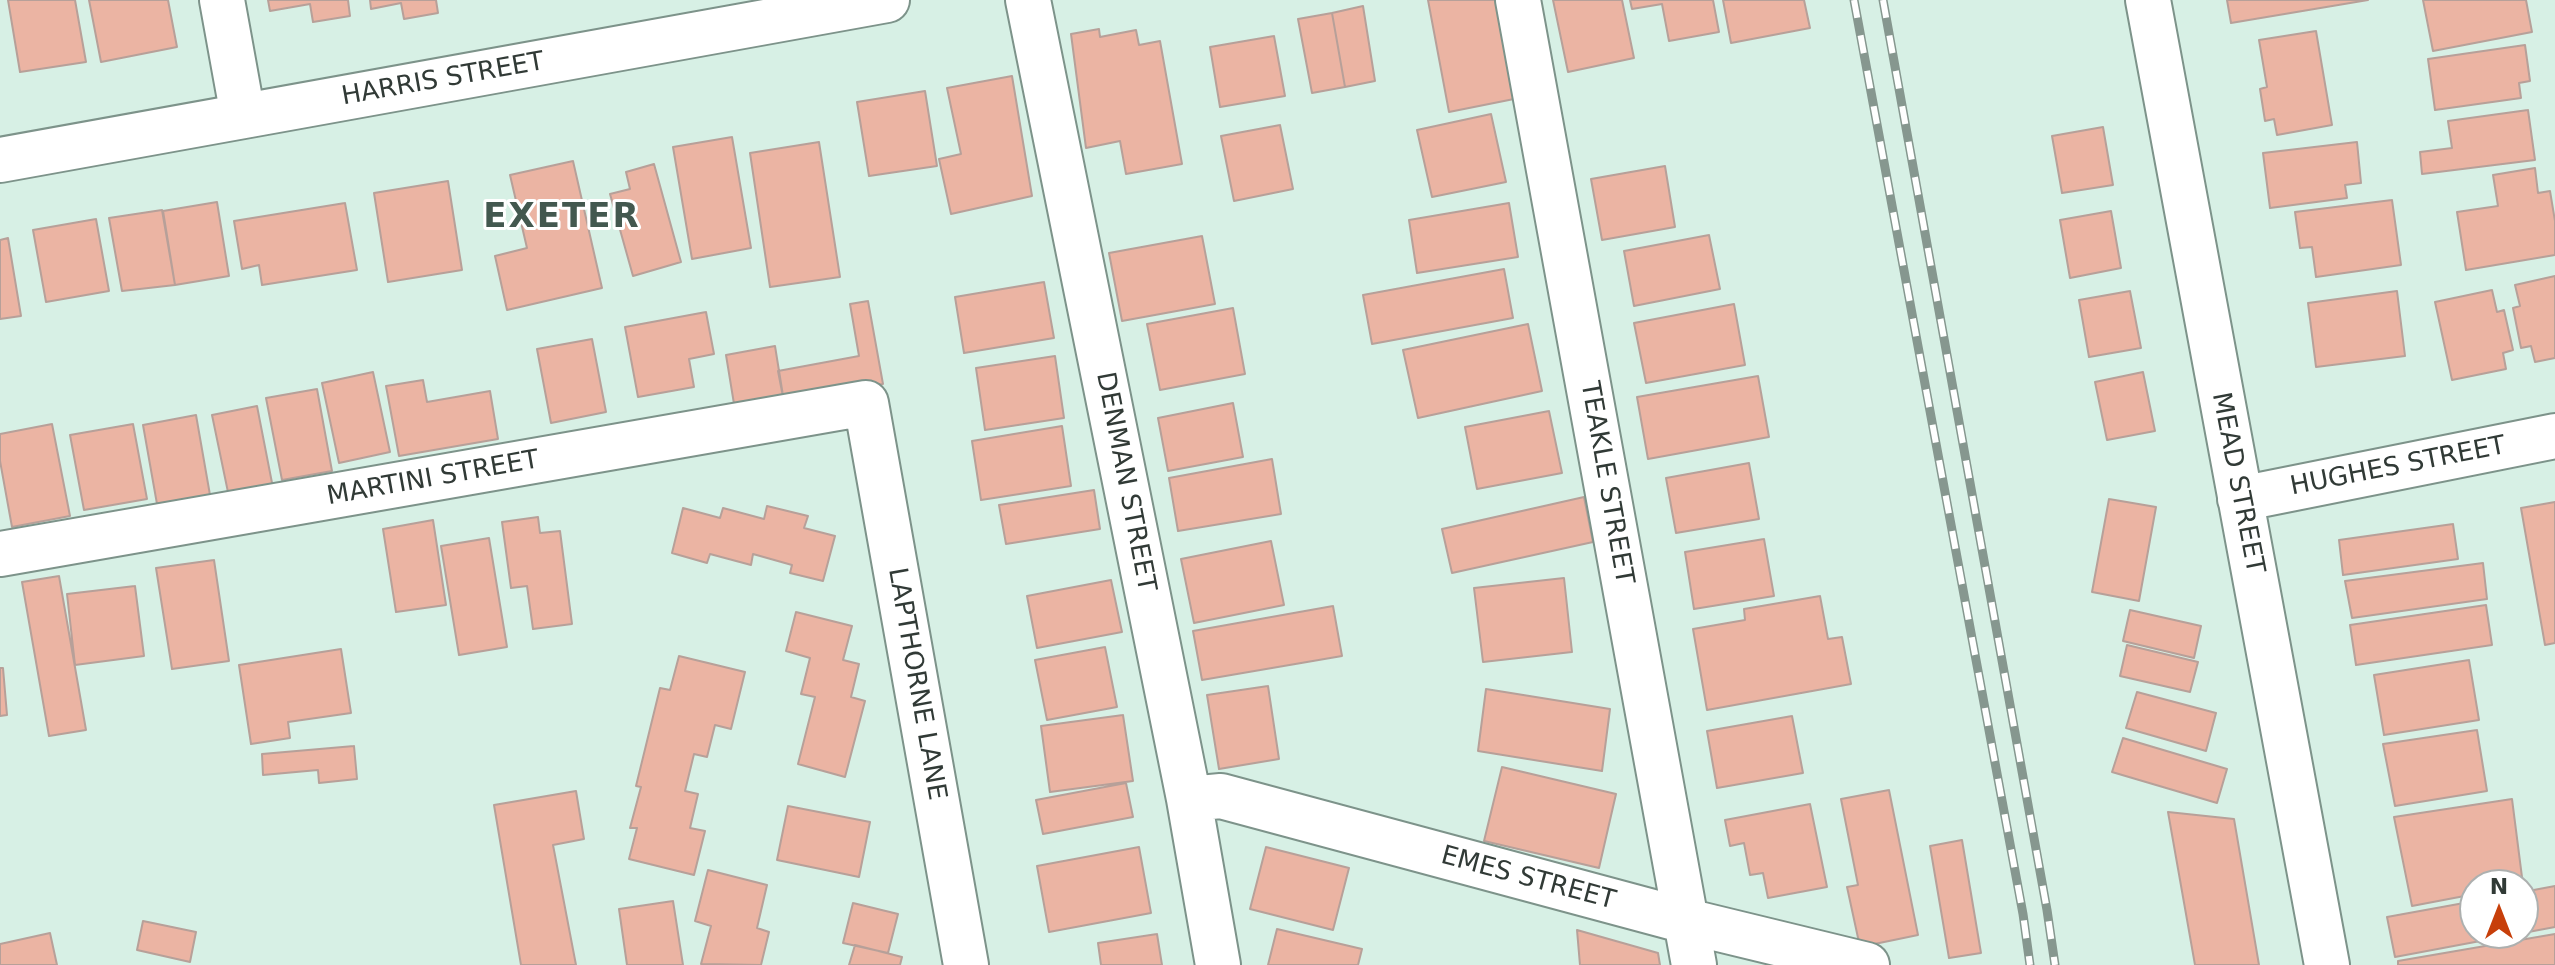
<!DOCTYPE html>
<html>
<head>
<meta charset="utf-8">
<style>
	body { margin:0 }
	#map { position:relative; width:2555px; height:965px; overflow:hidden; background:#d7f0e5; font-family:"DejaVu Sans",sans-serif }
	canvas { display:block }
	.north { position:absolute; left:2459px; top:869px; width:80px; height:80px; box-sizing:border-box; background:#fff; border:2px solid #adb0af; border-radius:50%; rotate:0deg; font-size:22px; font-weight:700; line-height:32px; text-align:center; color:#313a36 }
	.north::after { content:''; display:block; margin:auto; width:28px; height:36px; background:#c73f0a; clip-path:polygon(50% 0,100% 100%,50% 72%,0 100%) }
</style>
</head>
<body>
<div id="map">
<canvas width="2555" height="965"></canvas>
<div class="north">N</div>
</div>
<script>
const context = document.querySelector('canvas').getContext('2d');
context.lineJoin = 'round';
function fill(path, color) {
  context.fillStyle = color;
  context.fill(path, 'evenodd');
}
function shape(rows) {
  const path = new Path2D();
  for (const r of rows) {
    path.moveTo(r[0], r[1]);
    for (let i = 2; i < r.length; i += 2) path.lineTo(r[i], r[i + 1]);
  }
  return path;
}
function trace(path, color, width, dash) {
  context.strokeStyle = color;
  context.lineWidth = width;
  context.lineCap = dash ? 'butt' : 'round';
  context.setLineDash(dash || []);
  context.stroke(path);
}
function label(font, color, halo, rows, align = 'center') {
  context.font = font + ' "DejaVu Sans",sans-serif';
  context.lineWidth = 6;
  context.setLineDash([]);
  context.textBaseline = 'middle';
  context.strokeStyle = halo;
  context.fillStyle = color;
  for (const [text, x, y, turn = 0] of rows) {
    context.save();
    context.translate(x, y);
    context.rotate((+turn || 0) * Math.PI / 180);
    context.textAlign = isNaN(turn) ? turn : align;
    if (halo) context.strokeText(text, 0, 0);
    context.fillText(text, 0, 0);
    context.restore();
  }
}
const building = shape([
	[8,0,75,0,86,62,20,72,8,0],
	[89,0,168,0,177,47,101,62,89,0],
	[268,0,348,0,350,16,313,22,310,4,270,11,268,0],
	[370,0,436,0,438,13,404,19,401,3,371,9,370,0],
	[1428,0,1500,0,1519,98,1449,112,1428,0],
	[1553,0,1622,0,1634,58,1568,72,1553,0],
	[1630,0,1713,0,1719,32,1669,41,1662,4,1632,9,1630,0],
	[1723,0,1804,0,1810,28,1731,43,1723,0],
	[2227,0,2368,0,2231,23,2227,0],
	[2423,0,2526,0,2532,32,2433,51,2423,0],
	[1363,6,1375,81,1345,87,1332,13,1363,6],
	[1332,13,1345,87,1312,93,1298,19,1332,13],
	[1099,29,1100,37,1136,30,1139,45,1160,41,1182,164,1126,174,1120,141,1086,148,1071,34,1099,29],
	[2316,31,2332,125,2277,135,2274,119,2265,121,2260,89,2267,87,2259,40,2316,31],
	[1274,36,1285,96,1220,107,1210,47,1274,36],
	[2525,45,2530,81,2519,83,2521,98,2435,110,2428,59,2525,45],
	[1012,76,1032,196,951,214,939,159,961,154,947,88,1012,76],
	[925,91,937,166,869,176,857,102,925,91],
	[2528,110,2535,160,2422,174,2420,152,2452,148,2448,121,2528,110],
	[1491,114,1506,182,1432,197,1417,130,1491,114],
	[1280,125,1293,189,1234,201,1221,136,1280,125],
	[2103,127,2113,185,2062,193,2052,136,2103,127],
	[732,137,751,248,692,259,673,147,732,137],
	[819,142,840,277,770,287,750,153,819,142],
	[2357,142,2361,183,2345,185,2347,198,2270,208,2263,153,2357,142],
	[573,161,602,288,507,310,495,256,527,248,510,175,573,161],
	[654,164,681,262,633,276,610,194,630,189,626,172,654,164],
	[1665,166,1675,227,1602,240,1591,179,1665,166],
	[2535,168,2538,193,2550,191,2555,221,2555,255,2466,270,2457,212,2498,206,2493,175,2535,168],
	[448,181,462,270,388,282,374,193,448,181],
	[2392,200,2401,265,2316,277,2312,247,2300,248,2295,212,2392,200],
	[217,202,229,276,175,285,163,211,217,202],
	[345,203,357,270,262,285,259,265,242,269,234,221,345,203],
	[1509,203,1518,257,1417,273,1409,220,1509,203],
	[162,210,175,285,122,291,109,218,162,210],
	[2111,211,2121,268,2070,278,2060,220,2111,211],
	[96,219,109,291,46,302,33,230,96,219],
	[1709,235,1720,289,1634,306,1624,251,1709,235],
	[1202,236,1215,304,1122,321,1109,253,1202,236],
	[8,238,21,316,0,319,0,240,8,238],
	[1504,269,1513,318,1372,344,1363,295,1504,269],
	[2555,276,2555,358,2535,362,2531,346,2521,348,2513,308,2520,306,2515,285,2555,276],
	[1044,282,1054,338,964,353,955,297,1044,282],
	[2492,290,2497,312,2504,310,2513,350,2503,353,2506,369,2452,380,2435,302,2492,290],
	[2130,291,2141,348,2089,357,2079,300,2130,291],
	[2397,291,2405,356,2316,367,2308,303,2397,291],
	[868,301,883,384,784,402,778,371,859,356,850,304,868,301],
	[1734,304,1745,365,1646,383,1634,323,1734,304],
	[1233,308,1245,374,1160,390,1147,324,1233,308],
	[706,312,714,354,689,359,694,387,638,397,625,327,706,312],
	[1528,324,1542,391,1418,418,1403,350,1528,324],
	[592,339,606,412,551,423,537,349,592,339],
	[775,346,784,402,735,410,726,355,775,346],
	[1055,356,1064,418,985,430,976,368,1055,356],
	[373,372,390,452,339,463,322,383,373,372],
	[2143,372,2155,431,2107,440,2095,382,2143,372],
	[1758,376,1769,437,1648,459,1637,397,1758,376],
	[423,380,427,402,490,391,498,439,399,456,386,386,423,380],
	[317,389,332,471,282,480,266,398,317,389],
	[1233,403,1243,457,1168,471,1158,418,1233,403],
	[257,406,273,488,229,497,212,415,257,406],
	[1549,411,1562,473,1477,489,1465,427,1549,411],
	[196,415,210,495,157,504,143,425,196,415],
	[52,424,70,516,12,527,0,461,0,434,52,424],
	[133,424,147,499,84,510,70,435,133,424],
	[1062,426,1071,486,981,500,972,441,1062,426],
	[1272,459,1281,514,1178,531,1169,478,1272,459],
	[1749,463,1759,519,1676,533,1666,478,1749,463],
	[1094,490,1100,529,1006,544,999,505,1094,490],
	[1584,497,1593,542,1452,573,1442,529,1584,497],
	[2109,499,2156,507,2139,601,2092,592,2109,499],
	[2555,502,2555,643,2545,645,2521,508,2555,502],
	[767,506,808,516,804,528,835,536,823,581,790,573,792,565,753,554,751,565,710,554,707,563,672,553,683,508,720,518,723,508,764,519,767,506],
	[538,517,540,533,560,531,572,624,533,629,527,586,511,588,502,522,538,517],
	[433,520,446,605,396,612,383,529,433,520],
	[2453,524,2458,559,2343,575,2339,540,2453,524],
	[489,538,507,647,459,655,441,546,489,538],
	[1764,539,1774,596,1694,609,1685,552,1764,539],
	[1271,541,1284,605,1194,623,1181,559,1271,541],
	[214,560,229,661,172,669,156,568,214,560],
	[2483,563,2487,599,2352,618,2345,581,2483,563],
	[59,576,86,730,49,736,22,582,59,576],
	[1564,578,1572,652,1483,662,1474,588,1564,578],
	[1111,580,1122,632,1037,648,1027,596,1111,580],
	[135,586,144,656,75,665,67,594,135,586],
	[1820,596,1828,639,1842,637,1851,684,1707,710,1693,629,1745,620,1744,609,1820,596],
	[2486,605,2492,645,2356,665,2350,625,2486,605],
	[1333,606,1342,656,1202,680,1193,631,1333,606],
	[2130,610,2201,626,2194,658,2123,641,2130,610],
	[796,612,852,626,843,660,859,664,851,697,865,701,845,777,798,764,815,697,801,694,810,658,786,651,796,612],
	[2127,645,2198,662,2190,692,2120,676,2127,645],
	[1105,647,1117,707,1047,720,1035,660,1105,647],
	[341,649,351,713,288,722,290,738,251,744,239,665,341,649],
	[679,656,745,672,731,729,715,725,707,757,694,754,685,791,698,794,690,828,705,831,694,875,629,859,637,828,630,828,641,787,636,786,660,688,670,690,679,656],
	[2469,660,2479,720,2384,735,2374,675,2469,660],
	[0,668,3,668,7,715,0,716,0,668],
	[1268,686,1279,759,1219,769,1207,695,1268,686],
	[1486,689,1610,709,1602,771,1478,751,1486,689],
	[2137,692,2216,713,2206,751,2126,728,2137,692],
	[1123,715,1133,781,1050,792,1041,726,1123,715],
	[1792,716,1803,773,1717,788,1707,731,1792,716],
	[2477,730,2487,791,2395,806,2383,744,2477,730],
	[2123,738,2227,769,2217,803,2112,772,2123,738],
	[354,746,357,779,319,783,318,770,263,775,262,754,354,746],
	[1502,767,1616,794,1599,868,1484,841,1502,767],
	[1126,783,1133,817,1043,834,1036,800,1126,783],
	[1889,790,1918,935,1860,947,1847,887,1858,885,1841,799,1889,790],
	[576,791,584,839,553,845,576,965,521,965,494,805,576,791],
	[2512,799,2523,885,2475,885,2475,894,2412,906,2394,817,2512,799],
	[1810,804,1827,887,1768,898,1763,873,1750,875,1744,843,1730,846,1725,820,1810,804],
	[788,806,870,822,859,877,777,860,788,806],
	[2168,812,2234,819,2259,965,2195,965,2168,812],
	[1962,840,1981,953,1949,958,1930,846,1962,840],
	[1139,847,1151,913,1049,932,1037,866,1139,847],
	[1266,847,1349,868,1333,930,1250,909,1266,847],
	[708,870,767,885,757,928,769,932,761,965,701,964,711,926,695,921,708,870],
	[2555,886,2555,927,2523,933,2523,892,2555,886],
	[673,901,683,965,627,965,619,909,673,901],
	[2475,901,2475,933,2523,933,2395,957,2387,917,2475,901],
	[853,903,898,914,888,953,843,943,853,903],
	[143,921,196,932,190,962,137,950,143,921],
	[1277,929,1362,949,1358,965,1268,965,1277,929],
	[1577,930,1658,953,1660,965,1580,965,1577,930],
	[50,933,57,965,0,965,0,944,50,933],
	[1157,934,1162,965,1101,965,1098,943,1157,934],
	[2555,934,2555,965,2398,965,2398,961,2555,934],
	[855,945,902,957,900,965,849,965,855,945]
]);
const minor = shape([
	[222,0,243,116],
	[1028,0,1189,799,1218,965],
	[1518,0,1694,965],
	[2148,0,2327,965],
	[0,160,887,0],
	[2240,499,2555,436],
	[0,554,866,403,966,965],
	[1189,799,1221,796,1686,921,1867,965]
]);
const rail = shape([
	[1854,0,2023,914,2030,965],
	[1883,0,2047,910,2055,965]
]);
const streetNames = [
	["HARRIS STREET",443,80,-10],
	["HUGHES STREET",2398,467,-11],
	["MARTINI STREET",433,479,-10],
	["DENMAN STREET",1125,482,79],
	["TEAKLE STREET",1606,483,80],
	["MEAD STREET",2237,483,79],
	["LAPTHORNE LANE",916,684,80],
	["EMES STREET",1528,879,15]
];
const districtNames = [
	["EXETER",562,218]
];
fill(building, '#ebb4a3');
trace(building, '#b7a099', 2);
trace(minor, '#7d938a', 48);
trace(minor, '#fff', 44);
trace(rail, '#86978f', 9);
trace(rail, '#fff', 6, [18]);
label('26px', '#313a36', '#fff', streetNames);
context.letterSpacing = '2px';
label('bold 34px', '#43584f', '#fff', districtNames);
context.letterSpacing = '0px';
</script>
</body>
</html>
